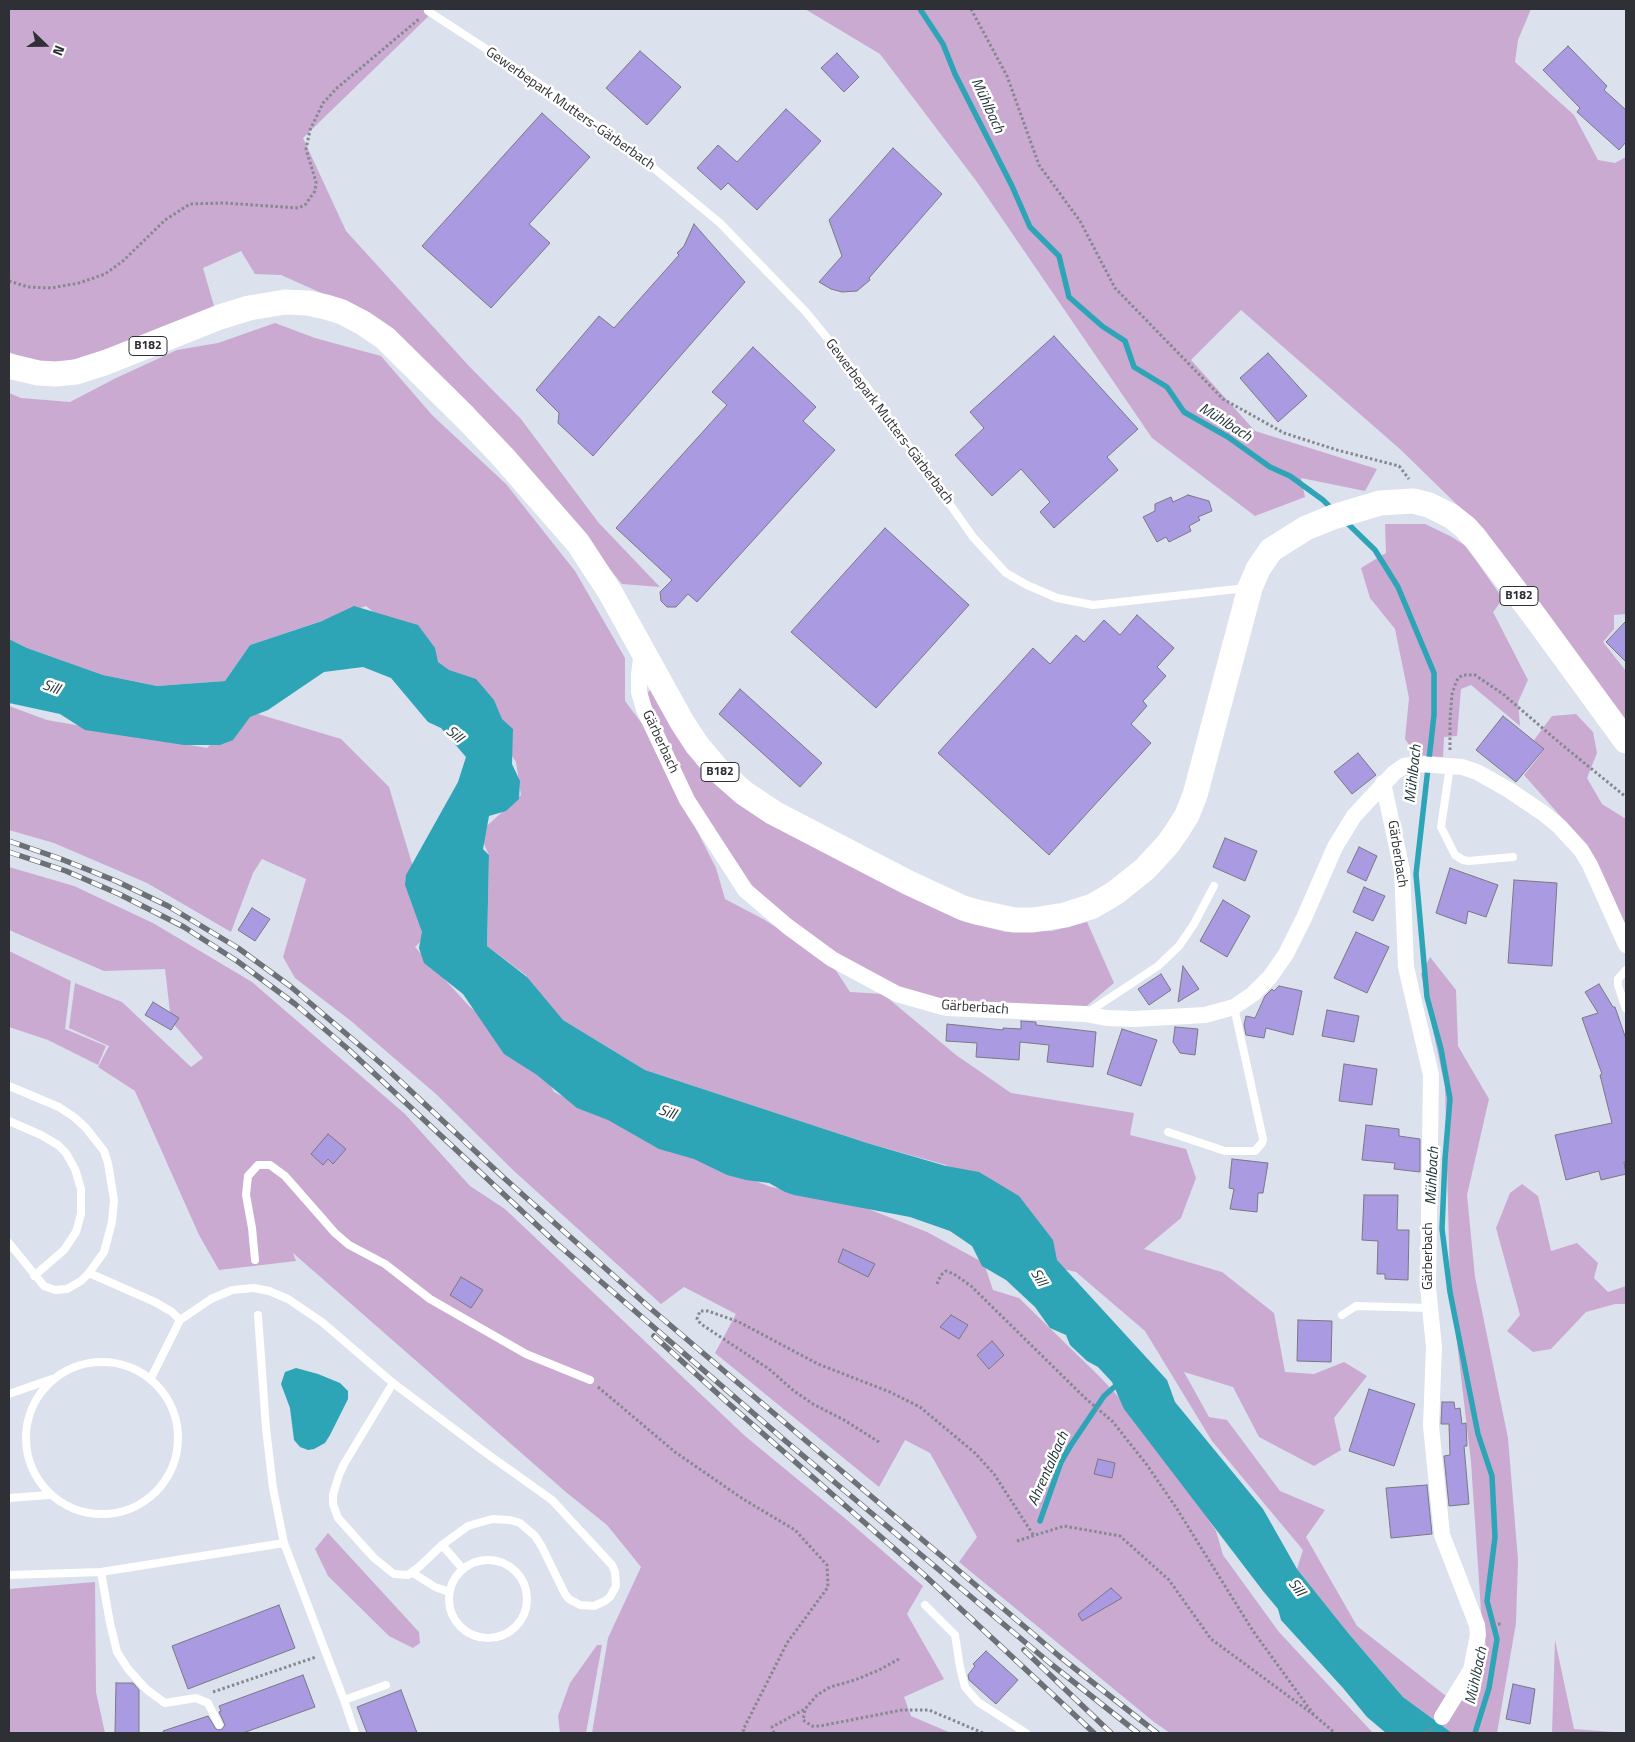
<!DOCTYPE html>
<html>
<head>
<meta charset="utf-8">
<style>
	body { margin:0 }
	#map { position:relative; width:1635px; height:1742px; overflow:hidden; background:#dbe1ed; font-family:"Titillium Web",sans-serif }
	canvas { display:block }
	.frame { position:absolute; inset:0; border:10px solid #2e3035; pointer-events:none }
	.north { position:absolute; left:20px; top:20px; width:50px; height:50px; -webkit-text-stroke:4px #fff; paint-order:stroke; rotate:112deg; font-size:14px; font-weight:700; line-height:20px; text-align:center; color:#2e3035 }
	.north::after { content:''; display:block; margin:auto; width:18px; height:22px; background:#2e3035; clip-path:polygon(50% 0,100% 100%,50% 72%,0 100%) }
</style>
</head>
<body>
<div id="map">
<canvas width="1635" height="1742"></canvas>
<div class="frame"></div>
<div class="north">N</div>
</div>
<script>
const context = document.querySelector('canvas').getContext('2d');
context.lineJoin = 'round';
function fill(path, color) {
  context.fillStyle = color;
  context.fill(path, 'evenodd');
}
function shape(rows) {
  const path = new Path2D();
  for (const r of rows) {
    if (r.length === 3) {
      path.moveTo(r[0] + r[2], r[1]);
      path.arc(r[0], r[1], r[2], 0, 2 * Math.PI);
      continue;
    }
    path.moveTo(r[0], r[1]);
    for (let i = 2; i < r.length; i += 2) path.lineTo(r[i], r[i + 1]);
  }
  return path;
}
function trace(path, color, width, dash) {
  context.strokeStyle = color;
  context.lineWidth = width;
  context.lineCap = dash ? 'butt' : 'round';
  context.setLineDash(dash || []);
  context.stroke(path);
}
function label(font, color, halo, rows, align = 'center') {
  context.font = font + ' "Titillium Web",sans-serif';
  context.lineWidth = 5;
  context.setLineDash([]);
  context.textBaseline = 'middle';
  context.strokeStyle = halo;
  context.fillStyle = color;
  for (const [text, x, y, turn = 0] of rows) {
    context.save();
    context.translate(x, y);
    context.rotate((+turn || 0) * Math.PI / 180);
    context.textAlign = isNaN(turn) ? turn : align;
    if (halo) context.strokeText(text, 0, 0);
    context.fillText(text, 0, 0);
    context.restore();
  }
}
const green = shape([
	[9,9,436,9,303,138,346,231,468,365,521,419,598,522,660,587,622,584,567,517,362,311,281,275,255,274,241,251,203,268,214,306,86,357,55,363,27,359,9,352],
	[805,9,1531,9,1518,40,1515,62,1574,115,1598,160,1615,163,1626,157,1626,614,1614,615,1614,629,1603,642,1626,671,1626,721,1487,534,1401,450,1241,310,1191,360,1255,431,1377,469,1365,491,1301,478,1305,497,1255,516,1152,438,977,182,880,54],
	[275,323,315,338,381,356,432,415,506,484,575,571,625,658,625,701,643,725,716,868,725,899,763,919,829,960,850,992,883,994,956,1055,1011,1093,1134,1113,1130,1135,1186,1149,1196,1178,1181,1218,1144,1249,1222,1272,1274,1313,1285,1372,1314,1374,1344,1362,1367,1376,1334,1418,1341,1450,1314,1466,1259,1437,1233,1387,1184,1372,1209,1417,1227,1420,1280,1491,1325,1510,1306,1537,1357,1626,1446,1696,1463,1701,1486,1647,1481,1611,1471,1462,1450,1282,1445,1087,1421,974,1430,957,1456,990,1458,1046,1489,1099,1467,1195,1475,1277,1508,1438,1518,1560,1516,1623,1497,1733,1452,1733,1403,1697,1349,1634,1297,1569,1303,1550,1212,1441,1145,1331,1076,1272,1038,1263,946,1165,867,1143,645,1070,563,1020,524,988,527,976,487,946,489,855,479,833,521,795,516,762,470,692,366,606,250,645,225,681,157,686,103,675,27,648,9,639,9,393,21,398,70,402,116,378,177,350,218,343],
	[1385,524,1425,524,1450,536,1466,546,1503,599,1493,612,1528,680,1518,702,1520,726,1471,685,1461,689,1457,736,1444,737,1443,757,1416,755,1405,739,1409,698,1395,629,1370,598,1361,568,1386,553],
	[652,687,690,755,890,884,965,922,1006,932,1052,931,1087,922,1114,983,1082,1010,952,1004,902,991,860,971,761,899,677,772,647,694],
	[9,706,47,720,207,748,245,710,341,739,389,787,413,867,426,936,415,947,470,1007,536,1056,554,1092,661,1145,771,1187,853,1203,927,1232,984,1263,993,1290,1019,1298,1100,1377,1129,1408,1162,1449,1216,1531,1223,1555,1279,1632,1373,1733,1170,1733,1154,1722,959,1562,977,1537,930,1453,905,1440,879,1487,715,1353,736,1314,684,1287,661,1304,514,1171,436,1094,351,1021,295,978,283,957,306,879,262,859,253,873,231,932,147,883,54,843,9,830],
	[1576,714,1593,732,1597,753,1587,778,1602,804,1626,819,1626,934,1578,836,1524,775,1544,750,1534,740,1552,716],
	[9,867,74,886,153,923,252,982,405,1114,470,1186,505,1209,745,1436,847,1520,923,1586,907,1614,944,1679,904,1697,911,1716,951,1733,592,1733,608,1638,641,1567,607,1525,567,1493,293,1253,296,1261,219,1270,199,1235,135,1091,98,1067,109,1046,69,1028,75,983,122,1002,191,1067,203,1058,171,1021,165,969,104,971,9,930],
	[9,951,71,981,65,1029,106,1046,98,1065,48,1040,9,1027],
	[1522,1184,1538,1196,1551,1251,1577,1243,1598,1263,1594,1278,1608,1292,1626,1286,1626,1304,1615,1304,1586,1312,1551,1349,1533,1352,1507,1331,1520,1315,1496,1228,1510,1193],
	[328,1533,419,1632,420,1643,413,1648,389,1636,328,1576,315,1549],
	[95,1582,96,1692,105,1733,9,1733,9,1589],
	[1555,1640,1574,1729,1626,1733,1552,1733],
	[597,1645,602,1645,586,1733,560,1733,558,1716,570,1683]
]);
const water = shape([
	[354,606,418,625,435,648,438,662,449,670,476,679,494,700,502,719,513,729,512,764,520,781,519,799,506,811,489,816,483,849,489,855,487,946,527,977,563,1020,645,1070,867,1143,946,1166,979,1172,1019,1196,1053,1240,1057,1260,1167,1380,1175,1402,1263,1509,1297,1569,1349,1634,1403,1697,1452,1733,1386,1733,1367,1717,1343,1688,1281,1620,1278,1609,1263,1591,1124,1409,1112,1382,1098,1367,1087,1361,1070,1345,1066,1335,1050,1328,1035,1307,1006,1280,982,1266,972,1246,950,1231,910,1217,794,1195,785,1192,769,1183,746,1180,727,1175,694,1159,659,1149,608,1120,577,1108,537,1075,504,1054,463,994,424,963,419,948,422,932,405,885,406,875,458,782,466,757,441,728,428,722,391,678,363,667,324,672,268,710,250,717,233,740,220,745,184,745,85,730,60,714,9,703,9,639,27,648,103,675,157,686,225,681,250,645,322,621],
	[296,1368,318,1374,340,1383,348,1391,348,1399,330,1435,325,1443,314,1449,308,1450,300,1447,294,1440,290,1408,281,1384,285,1372]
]);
const stream = shape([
	[920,9,943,44,955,74,1012,186,1030,227,1059,256,1069,297,1102,326,1125,341,1134,367,1167,387,1184,412,1228,437,1270,467,1290,476,1323,500,1333,510],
	[1344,520,1375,550,1398,587,1434,673,1434,715,1416,874,1427,997,1441,1049,1450,1099,1445,1159,1442,1229,1450,1292,1478,1434,1492,1476,1495,1537,1487,1601,1497,1639,1489,1688,1475,1733],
	[1040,1521,1061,1462,1071,1445,1104,1396,1120,1382]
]);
const building = shape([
	[1568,46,1607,86,1604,90,1626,110,1626,142,1619,150,1577,112,1580,108,1543,70,1568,46],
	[640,51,681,87,647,125,606,88,640,51],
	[837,53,859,77,844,92,821,68,837,53],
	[786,109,821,141,757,210,728,183,721,190,697,168,718,145,737,162,786,109],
	[542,113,590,157,529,224,550,243,491,308,422,246,542,113],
	[893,148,942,194,869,278,870,280,857,291,842,292,831,289,819,282,842,256,829,220,893,148],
	[694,224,745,282,593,456,558,423,559,413,536,390,599,316,614,328,679,255,677,253,684,246,694,224],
	[1054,336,1138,429,1107,457,1118,470,1054,528,1040,512,1050,502,1021,469,992,496,955,455,984,428,970,412,1054,336],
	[753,347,816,407,803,421,835,450,697,602,688,594,676,607,667,607,661,601,660,592,672,580,616,528,727,405,712,392,753,347],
	[1268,353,1307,396,1278,422,1240,378,1268,353],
	[1188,495,1209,501,1212,511,1198,517,1200,520,1189,526,1191,531,1169,542,1166,537,1157,542,1143,517,1155,511,1155,504,1171,497,1173,502,1188,495],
	[885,528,969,605,876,708,791,632,885,528],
	[1137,615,1174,648,1157,667,1166,676,1143,701,1147,706,1131,724,1151,743,1049,855,938,753,1033,648,1050,664,1076,635,1084,642,1104,620,1120,635,1137,615],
	[1626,621,1626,662,1606,642,1626,621],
	[740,689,822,763,800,787,719,714,740,689],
	[1503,716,1544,749,1516,782,1476,750,1503,716],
	[1358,753,1376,775,1352,794,1334,772,1358,753],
	[1225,838,1257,851,1245,881,1213,867,1225,838],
	[1359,847,1377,856,1366,881,1347,872,1359,847],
	[1450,868,1498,885,1486,917,1468,911,1466,924,1436,913,1450,868],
	[1514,880,1557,883,1552,966,1508,963,1514,880],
	[1364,887,1385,896,1373,921,1353,912,1364,887],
	[1223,900,1250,916,1227,957,1200,941,1223,900],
	[252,908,270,919,255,941,238,930,252,908],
	[1356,932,1389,947,1367,993,1334,978,1356,932],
	[1183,966,1199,989,1178,1002,1183,966],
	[1161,974,1171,990,1149,1005,1138,989,1161,974],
	[1599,984,1613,1007,1615,1007,1626,1039,1626,1161,1624,1162,1626,1174,1601,1180,1599,1171,1566,1180,1555,1135,1612,1123,1600,1075,1602,1074,1582,1018,1598,1013,1585,992,1599,984],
	[1279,986,1302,991,1293,1035,1266,1028,1264,1038,1246,1035,1244,1025,1246,1016,1255,1018,1265,996,1272,989,1274,991,1279,986],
	[153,1002,179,1018,171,1030,145,1015,153,1002],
	[1327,1010,1359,1016,1354,1042,1322,1036,1327,1010],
	[1021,1021,1036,1022,1036,1025,1096,1032,1093,1067,1047,1062,1049,1045,1020,1042,1019,1060,976,1057,977,1043,946,1041,947,1024,1003,1030,1003,1028,1021,1029,1021,1021],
	[1175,1027,1198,1029,1195,1055,1180,1053,1173,1042,1175,1027],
	[1122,1029,1157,1040,1141,1086,1107,1074,1122,1029],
	[1344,1064,1377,1069,1372,1105,1339,1101,1344,1064],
	[1366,1125,1399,1129,1399,1136,1420,1139,1420,1172,1394,1169,1395,1163,1362,1160,1366,1125],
	[328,1134,346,1149,333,1164,328,1159,323,1165,311,1154,328,1134],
	[1232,1159,1268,1163,1263,1193,1258,1193,1257,1212,1230,1209,1234,1189,1229,1188,1232,1159],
	[1364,1195,1398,1195,1397,1230,1409,1230,1408,1280,1385,1279,1385,1274,1377,1274,1378,1241,1362,1240,1364,1195],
	[843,1249,875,1264,868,1277,838,1262,843,1249],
	[461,1277,483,1290,471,1308,450,1295,461,1277],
	[951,1315,968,1325,959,1339,940,1327,951,1315],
	[1298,1320,1332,1321,1331,1362,1297,1361,1298,1320],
	[992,1341,1004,1355,989,1369,977,1355,992,1341],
	[1369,1389,1415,1404,1394,1466,1349,1451,1369,1389],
	[1442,1402,1454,1402,1455,1409,1460,1408,1462,1424,1466,1423,1467,1446,1464,1446,1469,1504,1449,1506,1444,1456,1450,1455,1449,1424,1441,1424,1442,1402],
	[1098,1459,1115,1463,1112,1478,1094,1474,1098,1459],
	[1427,1485,1432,1534,1391,1538,1386,1488,1427,1485],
	[1111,1588,1122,1598,1082,1621,1078,1614,1111,1588],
	[279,1605,295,1648,188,1689,172,1646,279,1605],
	[986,1651,1018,1680,996,1704,969,1680,968,1675,975,1666,973,1664,986,1651],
	[303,1675,315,1707,243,1733,164,1733,163,1731,208,1716,216,1729,221,1730,225,1725,219,1712,221,1711,219,1706,303,1675],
	[116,1683,133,1683,139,1690,139,1733,115,1733,116,1683],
	[1513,1684,1535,1689,1530,1724,1506,1719,1513,1684],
	[401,1690,417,1733,367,1733,357,1707,401,1690]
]);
const path = shape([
	[971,9,1007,76,1039,165,1080,221,1115,288,1223,399,1284,433,1337,450,1399,466,1409,479],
	[9,281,28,287,51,288,79,283,105,274,123,261,165,220,190,204,224,203,298,208,305,205,315,191,316,182,306,149,310,130,323,103,337,88,419,19],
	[1450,750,1450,719,1452,694,1455,685,1458,678,1463,675,1475,675,1503,694,1561,744,1626,797],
	[937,1284,941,1275,946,1271,954,1274,971,1286,1084,1397,1113,1422,1147,1465,1177,1509,1253,1631,1314,1715],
	[598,1387,675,1452,743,1499,795,1530,827,1565,828,1587,787,1643,743,1730,746,1733],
	[879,1442,844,1420,813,1404,794,1391,769,1369,701,1324,697,1319,700,1311,708,1311,739,1322,818,1364,890,1392,920,1407,975,1453,994,1474,1034,1536],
	[1017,1541,1064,1526,1120,1536,1169,1580,1211,1639,1314,1715,1335,1733],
	[1493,1624,1503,1624],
	[899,1659,879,1670,855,1680,830,1687,817,1695,805,1709,803,1720,812,1726,820,1726,902,1710,929,1710,983,1733],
	[213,1692,316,1657],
	[774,1733,772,1727,805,1709],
	[1425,1733,1431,1728]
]);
const lane = shape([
	[428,11,540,84,633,151,720,223,806,312,867,387,973,537,1006,573,1027,585,1057,598,1093,605,1246,588],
	[1450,766,1441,827,1455,855,1463,860,1469,861,1513,857],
	[1626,970,1618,979,1618,985,1626,1009],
	[1087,1013,1158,966,1179,946,1194,924,1214,886],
	[9,1086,59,1107,74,1117,86,1128,104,1151,108,1163,114,1200,112,1222,104,1252,89,1273,81,1281,67,1289,55,1290,44,1286,9,1243],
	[9,1121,41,1135,58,1145,66,1153,75,1169,81,1189,81,1214,76,1232,64,1250,34,1276],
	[1168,1132,1225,1151,1255,1151,1262,1143,1263,1139,1234,1007],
	[255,1260,252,1228,246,1195,248,1176,258,1165,270,1165,285,1176,335,1233,349,1245,385,1264,430,1299,526,1354,590,1380],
	[89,1273,155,1302,172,1312,180,1320],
	[258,1315,266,1428,273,1488,284,1543,344,1700,355,1733],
	[1342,1315,1356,1306,1430,1308],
	[102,1438,76],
	[151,1378,180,1320,211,1299,232,1290,254,1288,269,1291,288,1299,322,1322,393,1383,486,1453,552,1500,612,1565,615,1572,616,1586,610,1597,605,1601,594,1606,580,1605,569,1599,565,1594,542,1547,535,1536,520,1523,510,1520,492,1519,468,1526,442,1545,420,1566,408,1575,394,1574,374,1558,338,1518,333,1504,333,1495,339,1475,344,1464,393,1383],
	[9,1394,52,1379],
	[9,1498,49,1495],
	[442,1545,463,1569],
	[488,1599,39],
	[101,1572,110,1623,117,1652,128,1669,146,1689,165,1703,196,1698,208,1703,219,1725],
	[413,1573,435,1587,449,1592],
	[9,1575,101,1572,284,1543],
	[925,1605,955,1635,960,1667,965,1687,978,1702,1026,1733],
	[344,1700,386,1685]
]);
const street = shape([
	[642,650,639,675,639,692,644,709,687,800,745,890,787,926,832,959,897,994,939,1006,947,1008,1085,1014,1107,1018,1134,1019,1205,1015,1234,1007,1253,994,1270,977,1286,954,1304,918,1335,847,1354,816,1394,773,1404,766,1418,764,1462,767,1477,772,1509,790,1543,813,1559,826,1581,850,1590,865,1626,945],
	[1383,783,1402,870,1406,967,1431,1075,1428,1287,1434,1347,1431,1426,1442,1535,1477,1625,1478,1635,1471,1670,1442,1717]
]);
const primary = shape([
	[9,366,38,373,56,374,76,372,107,362,220,317,249,308,285,302,308,303,326,307,342,312,363,323,385,338,465,417,503,457,578,543,610,592,682,722,697,745,719,771,744,793,774,813,909,883,963,908,977,912,1014,920,1033,920,1065,915,1093,906,1115,893,1145,869,1168,844,1177,831,1187,815,1195,795,1250,588,1258,569,1271,550,1306,528,1333,517,1380,503,1413,501,1429,505,1451,516,1465,527,1475,538,1533,614,1626,741]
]);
const rail = shape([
	[9,841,61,859,116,881,168,906,238,948,290,986,384,1066,504,1178,650,1308,1059,1656,1157,1733],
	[9,852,66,871,119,894,184,927,237,961,295,1004,348,1049,555,1242,782,1438,1051,1664,1138,1733],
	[654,1336,728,1403,921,1572,1094,1733],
	[1024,1650,1111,1733]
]);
const shields = [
	[148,346,38],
	[1519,596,38],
	[720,772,38]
];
const shieldNames = [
	["B182",148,346],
	["B182",1519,596],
	["B182",720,772]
];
const streetNames = [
	["Gewerbepark Mutters-Gärberbach",570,109,35],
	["Gewerbepark Mutters-Gärberbach",889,422,53],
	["Gärberbach",660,742,65],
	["Gärberbach",1397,854,81],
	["Gärberbach",975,1008,4],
	["Gärberbach",1429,1256,-90]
];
const waterNames = [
	["Mühlbach",987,106,65],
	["Mühlbach",1225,423,32],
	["Sill",51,688,20],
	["Sill",454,735,41],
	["Mühlbach",1414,774,-84],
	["Sill",667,1113,20],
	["Mühlbach",1433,1176,-87],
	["Sill",1038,1278,59],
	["Ahrentalbach",1049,1469,-66],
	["Sill",1296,1588,54],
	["Mühlbach",1477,1676,-78]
];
fill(green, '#cbaad1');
fill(water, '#2ea4b7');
trace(stream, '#2ea4b7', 5.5);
fill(building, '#a99ae1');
trace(building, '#7a7883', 1);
trace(path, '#848890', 3, [2.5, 2.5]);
trace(lane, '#fff', 8);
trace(street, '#fff', 16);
trace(primary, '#fff', 25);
trace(rail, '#6c7077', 5.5);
trace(rail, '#fff', 4, [11]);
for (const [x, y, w] of shields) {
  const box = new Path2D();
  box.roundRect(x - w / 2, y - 9.5, w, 19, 4);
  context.fillStyle = '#fff';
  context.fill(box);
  trace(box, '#2e3035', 1);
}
label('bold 12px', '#2e3035', null, shieldNames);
label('14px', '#2e3035', '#fff', streetNames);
label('italic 15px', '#1c3033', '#fff', waterNames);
</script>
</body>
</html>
